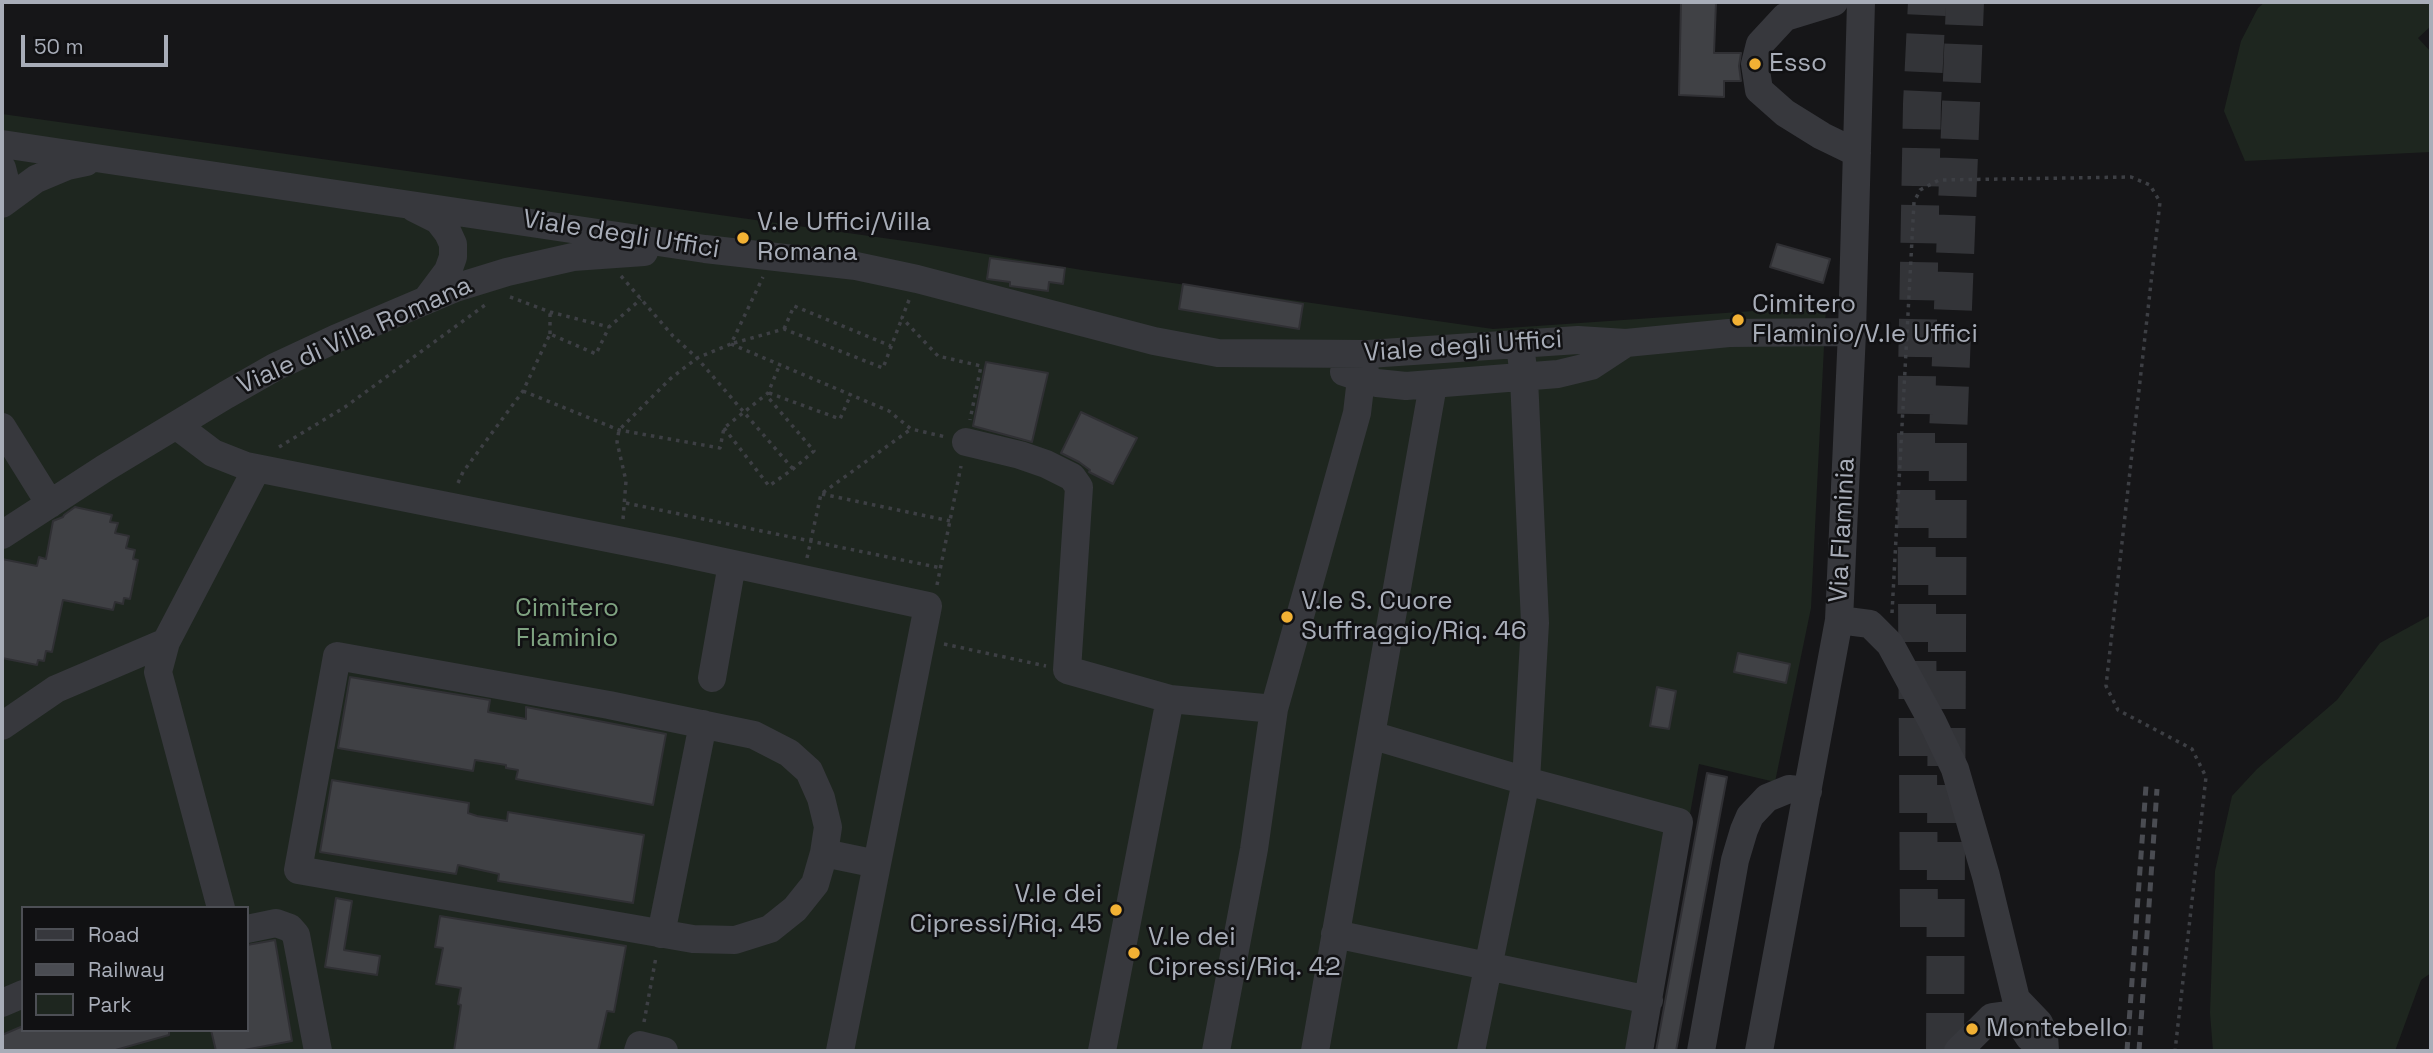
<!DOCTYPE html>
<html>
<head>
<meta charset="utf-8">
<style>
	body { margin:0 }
	#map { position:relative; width:2433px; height:1053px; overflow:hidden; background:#161618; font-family:"Space Grotesk",sans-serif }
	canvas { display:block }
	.frame { position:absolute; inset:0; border:4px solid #a8adb8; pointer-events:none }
	.legend { position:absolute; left:21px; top:906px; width:228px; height:126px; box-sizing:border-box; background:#111113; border:2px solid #4d4f55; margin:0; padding:9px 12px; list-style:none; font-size:21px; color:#a8adb8 }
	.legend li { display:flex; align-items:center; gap:14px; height:35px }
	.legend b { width:35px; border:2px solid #4d4f55 }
	.scale { position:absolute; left:21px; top:35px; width:147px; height:32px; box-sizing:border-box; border:4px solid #a8adb8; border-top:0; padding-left:9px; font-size:21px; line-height:24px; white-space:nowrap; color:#a8adb8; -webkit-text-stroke:5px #111113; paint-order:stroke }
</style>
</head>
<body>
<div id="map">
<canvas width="2433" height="1053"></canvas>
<div class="frame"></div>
<ul class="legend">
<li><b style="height:9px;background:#37383d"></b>Road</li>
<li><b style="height:9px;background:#4a4c52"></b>Railway</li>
<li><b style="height:19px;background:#1e261f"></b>Park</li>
</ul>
<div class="scale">50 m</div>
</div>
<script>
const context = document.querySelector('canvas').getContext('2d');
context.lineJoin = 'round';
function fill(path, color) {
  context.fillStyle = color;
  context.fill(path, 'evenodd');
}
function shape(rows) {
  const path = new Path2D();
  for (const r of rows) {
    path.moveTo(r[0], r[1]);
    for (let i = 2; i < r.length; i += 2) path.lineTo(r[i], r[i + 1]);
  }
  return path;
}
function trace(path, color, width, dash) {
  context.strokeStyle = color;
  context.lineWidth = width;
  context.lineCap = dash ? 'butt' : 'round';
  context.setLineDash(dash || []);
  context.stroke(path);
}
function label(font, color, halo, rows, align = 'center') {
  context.font = font + ' "Space Grotesk",sans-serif';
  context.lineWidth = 5;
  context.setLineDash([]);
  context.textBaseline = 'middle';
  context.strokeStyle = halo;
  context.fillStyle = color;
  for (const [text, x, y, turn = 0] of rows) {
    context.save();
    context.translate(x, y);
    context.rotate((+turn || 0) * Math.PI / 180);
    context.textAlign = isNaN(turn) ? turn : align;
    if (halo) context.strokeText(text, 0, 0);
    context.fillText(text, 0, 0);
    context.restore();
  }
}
const green = shape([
	[2265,2,2431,2,2431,26,2418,38,2431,52,2431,152,2245,161,2224,111,2241,41,2258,8],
	[2,114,919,243,1082,270,1493,329,1826,306,1811,608,1775,782,1699,764,1647,1051,2,1051],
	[23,908,247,908,247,1030,23,1030],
	[2431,615,2431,973,2421,980,2395,1051,2213,1051,2210,1013,2215,871,2232,796,2257,769,2337,700,2380,643]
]);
const building = shape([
	[1681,2,1716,2,1714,53,1741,53,1739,66,1741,81,1724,81,1724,97,1679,95,1681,2],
	[1777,244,1830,259,1823,283,1770,267,1777,244],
	[990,258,1065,268,1063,284,1049,282,1048,291,1010,286,1010,282,987,279,990,258],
	[1183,284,1303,304,1299,329,1179,309,1183,284],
	[986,362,1048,373,1032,442,973,426,986,362],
	[1081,412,1137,438,1113,484,1089,472,1090,470,1079,462,1061,453,1081,412],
	[75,507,112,515,110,522,118,523,115,533,129,536,126,548,135,550,133,559,138,560,130,599,124,598,123,604,115,602,113,610,63,600,52,652,46,651,44,661,38,660,37,665,2,658,2,559,37,566,39,557,46,559,53,521,63,517,64,515,75,507],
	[1738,653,1790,664,1786,683,1734,672,1738,653],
	[350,677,490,700,488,712,526,719,526,707,666,734,653,805,516,779,518,770,506,768,506,765,475,760,473,771,338,748,350,677],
	[1657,687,1676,691,1669,729,1650,726,1657,687],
	[1707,773,1727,777,1676,1051,1656,1051,1707,773],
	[332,780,469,803,468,813,477,816,507,821,508,812,644,835,633,903,498,881,499,874,458,865,456,874,320,852,332,780],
	[336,898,352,901,344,950,380,956,377,975,325,967,336,898],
	[440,916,626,946,614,1012,607,1011,598,1051,454,1051,461,1005,458,1004,461,988,436,984,443,948,435,947,440,916],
	[275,940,292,1041,239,1051,216,1051,211,1030,247,1030,247,945,275,940],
	[23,1026,23,1030,169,1030,169,1035,112,1051,2,1051,2,1035,23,1026]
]);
const highwayTunnel = shape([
	[1919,927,1916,429,1922,104,1927,2],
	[1945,1051,1948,435,1965,2]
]);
const path = shape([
	[621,276,673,336,697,358,793,469],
	[510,297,550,312,609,327],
	[909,300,902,318,938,356,981,366,970,420],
	[784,329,794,306,891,346],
	[550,334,550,312],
	[734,343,784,329,883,368,902,318],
	[731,344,889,411,911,429,946,437],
	[523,391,619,430,720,448,724,428,768,393,780,364],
	[769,393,840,419,851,394],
	[724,428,769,486,793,469,814,451,766,395],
	[279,447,345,407,485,305],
	[458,483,463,472,523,391,550,334,596,354,609,327,641,299],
	[822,494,950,521],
	[626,503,941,568],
	[623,519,626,481,617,442,619,430,670,379,697,358,731,344,763,277],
	[807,558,821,494,911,429],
	[937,585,961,466],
	[1892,613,1914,202,1920,190,1939,180,2131,177,2150,185,2160,202,2106,686,2118,710,2192,749,2206,777,2175,1051],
	[944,644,1046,666],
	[644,1022,656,957]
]);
const minor = shape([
	[1834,2,1785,17,1760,44,1755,64,1759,90,1785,113,1822,136,1857,153],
	[2,144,705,249,856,266,917,279,1154,341,1218,353,1368,354,1578,340,1626,343,1729,333,1852,332],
	[2,168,7,188,7,199],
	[2,204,36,179,67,166,86,162],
	[414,208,438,220,448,233,453,244,453,257,448,271,427,299],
	[1520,344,1524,378,1535,623,1526,781,1679,822,1639,1051],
	[1344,372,1377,383,1406,386,1558,374,1591,366,1626,343],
	[176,425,213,453,246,466,673,551,928,606,840,1051],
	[2,427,50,504],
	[966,442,1020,455,1046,464,1072,477,1079,487,1067,670,1170,699,1274,709],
	[2,535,105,468,226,395,275,367,335,339,455,288,507,272,573,257,644,252],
	[1839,620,1870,624,1890,644,1933,723,1955,769,1986,876,2016,999,2039,1023,2044,1035,2045,1051],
	[337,656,609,705,754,735,789,753,809,771,821,798,828,827,824,853,815,884,795,909,770,929,735,940,693,939,298,870,337,656],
	[712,678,732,564],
	[2,726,56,689,166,642],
	[1371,735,1526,781,1471,1051],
	[824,853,877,864],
	[221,908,158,672,166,642,257,468],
	[247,929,276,923,290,928,296,935,318,1051],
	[661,934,703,724],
	[1335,934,1649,1000],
	[2,1003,23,994],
	[638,1051,640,1045,664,1051],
	[1102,1051,1170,699],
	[1216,1051,1254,849,1274,709,1357,413,1361,379,1368,354],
	[1315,1051,1433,385],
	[1701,1051,1735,860,1744,830,1750,816,1767,798,1789,789,1808,791],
	[1759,1051,1839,620,1852,332,1861,2],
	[1958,1051,1992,1017,2014,1014,2029,1037]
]);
const rail = shape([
	[2127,1051,2146,786],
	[2139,1051,2157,789]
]);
const markers = [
	[1755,64,7,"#f2b134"],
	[743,238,7,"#f2b134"],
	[1738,320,7,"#f2b134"],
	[1287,617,7,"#f2b134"],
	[1116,910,7,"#f2b134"],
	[1134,953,7,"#f2b134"],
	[1972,1029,7,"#f2b134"]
];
const poiNames = [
	["Esso",1769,64],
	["V.le Uffici/Villa",757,223],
	["Romana",757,253],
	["Cimitero",1752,305],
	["Flaminio/V.le Uffici",1752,335],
	["V.le S. Cuore",1301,602],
	["Suffraggio/Riq. 46",1301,632],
	["V.le dei",1102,895,"right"],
	["Cipressi/Riq. 45",1102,925,"right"],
	["V.le dei",1148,938],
	["Cipressi/Riq. 42",1148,968],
	["Montebello",1986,1029]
];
const streetNames = [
	["Viale degli Uffici",621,235,9],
	["Viale di Villa Romana",355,336,-24],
	["Viale degli Uffici",1463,347,-4],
	["Via Flaminia",1843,530,-87]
];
const parkNames = [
	["Cimitero",567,609],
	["Flaminio",567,639]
];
fill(green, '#1e261f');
fill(building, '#404145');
trace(building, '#303034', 2);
trace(highwayTunnel, '#333438', 38, [38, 19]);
trace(path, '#3d3f44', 3.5, [3.5, 5]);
trace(minor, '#37383d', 28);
trace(rail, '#4a4c52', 5, [9, 7]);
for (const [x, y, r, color] of markers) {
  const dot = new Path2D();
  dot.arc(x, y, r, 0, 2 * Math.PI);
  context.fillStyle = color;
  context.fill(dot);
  trace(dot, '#111113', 2.5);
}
label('26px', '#a8adb8', '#111113', poiNames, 'left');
label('26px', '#a8adb8', '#111113', streetNames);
label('26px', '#7fa381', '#111113', parkNames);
</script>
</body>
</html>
